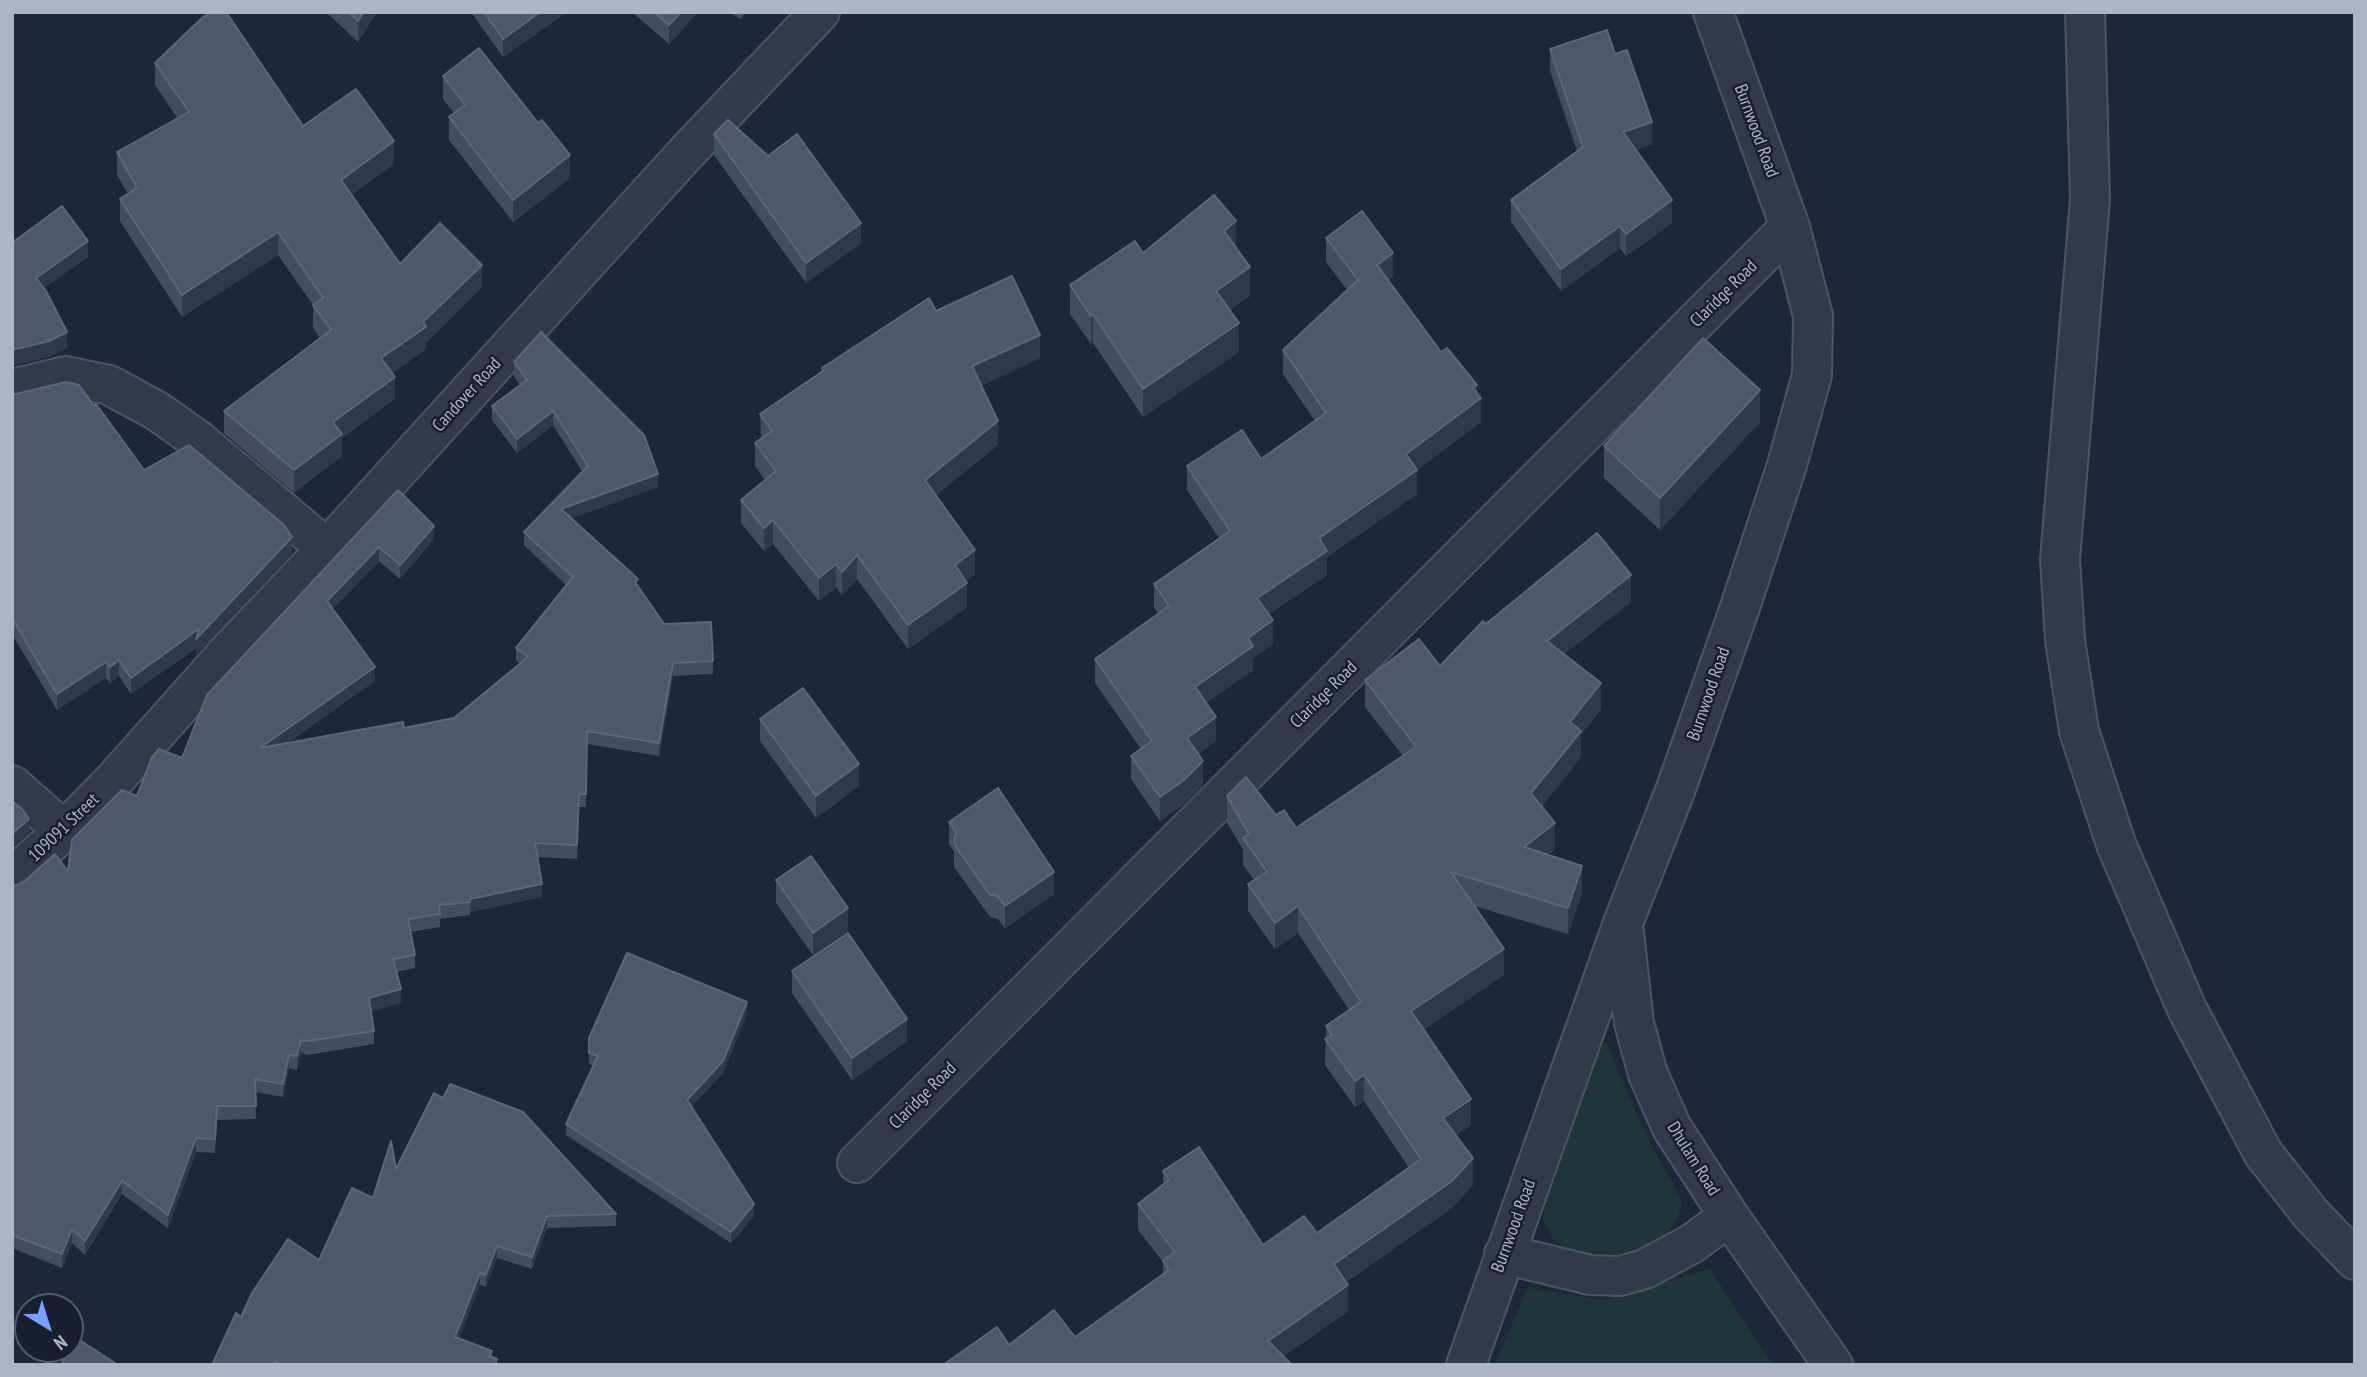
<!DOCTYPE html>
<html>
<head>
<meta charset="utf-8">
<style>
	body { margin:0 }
	#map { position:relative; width:2367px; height:1377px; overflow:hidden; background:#1e2739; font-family:"PT Sans Narrow",sans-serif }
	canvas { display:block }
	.frame { position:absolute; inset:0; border:14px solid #acb4c6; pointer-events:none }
	.north { position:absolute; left:14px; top:1293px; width:70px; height:70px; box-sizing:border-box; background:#171f2e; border:2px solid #535b6b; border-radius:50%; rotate:142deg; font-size:19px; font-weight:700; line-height:28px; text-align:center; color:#acb4c6 }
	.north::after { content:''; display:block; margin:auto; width:24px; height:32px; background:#78a1ff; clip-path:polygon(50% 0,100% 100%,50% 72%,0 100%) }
</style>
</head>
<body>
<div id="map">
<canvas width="2367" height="1377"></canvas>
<div class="frame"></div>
<div class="north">N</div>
</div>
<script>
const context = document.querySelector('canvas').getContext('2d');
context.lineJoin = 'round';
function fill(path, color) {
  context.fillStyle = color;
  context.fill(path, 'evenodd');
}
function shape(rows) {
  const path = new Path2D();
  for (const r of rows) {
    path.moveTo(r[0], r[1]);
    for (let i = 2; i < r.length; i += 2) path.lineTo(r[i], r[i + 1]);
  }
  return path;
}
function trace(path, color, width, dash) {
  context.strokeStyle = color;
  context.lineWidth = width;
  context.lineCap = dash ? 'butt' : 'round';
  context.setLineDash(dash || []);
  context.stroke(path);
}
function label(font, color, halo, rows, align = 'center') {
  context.font = font + ' "PT Sans Narrow",sans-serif';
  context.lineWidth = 5;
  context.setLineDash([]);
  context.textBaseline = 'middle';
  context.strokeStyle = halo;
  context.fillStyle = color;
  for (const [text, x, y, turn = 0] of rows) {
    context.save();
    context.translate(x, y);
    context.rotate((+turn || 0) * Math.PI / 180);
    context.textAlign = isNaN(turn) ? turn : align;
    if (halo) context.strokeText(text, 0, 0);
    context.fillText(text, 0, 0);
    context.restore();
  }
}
const green = shape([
	[1603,1042,1607,1043,1633,1106,1652,1146,1679,1195,1682,1205,1677,1220,1665,1236,1651,1245,1626,1254,1602,1255,1574,1252,1562,1246,1554,1240,1543,1220,1544,1209],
	[1710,1269,1773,1365,1494,1365,1528,1288,1604,1300]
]);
const minor = shape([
	[2085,12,2090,199,2060,559,2065,640,2079,731,2116,844,2187,1009,2263,1153,2311,1214,2355,1260],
	[12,389,66,376,109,385,157,411,198,440,326,548],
	[12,785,64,831],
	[12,877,64,831,115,779,230,650,333,542,687,152,820,12],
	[1624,932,1634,1023,1648,1074,1672,1128,1729,1216,1833,1365],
	[857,1163,1790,227],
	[1504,1254,1590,1275,1620,1276,1645,1269,1693,1243,1729,1216],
	[1466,1365,1623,923,1675,791,1739,610,1787,465,1812,375,1813,316,1790,227,1713,12]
]);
const wall = shape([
	[326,12,377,12,358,42],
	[471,12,567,12,503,57],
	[632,12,698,12,669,44],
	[728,12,745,12,741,19],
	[1550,49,1615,54,1652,144,1636,150,1672,223,1626,256,1620,248,1561,291,1511,222,1511,200,1577,151,1550,71],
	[155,63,394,164,351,195,400,264,482,287,426,342,426,349,392,373,395,399,342,438,342,456,294,493,224,433,224,411,320,338,313,328,313,305,278,255,182,317,120,221,120,199,128,194,117,175,117,152,178,119,155,85],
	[443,76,538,123,570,178,513,222,449,140,449,117,454,113,443,99],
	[714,134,861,243,806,283,714,155],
	[1326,238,1393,277,1388,281,1441,352,1477,393,1481,422,1417,470,1417,494,1327,557,1327,575,1269,614,1273,644,1253,658,1253,670,1206,703,1216,741,1198,754,1203,785,1184,804,1160,821,1131,779,1131,756,1141,749,1095,683,1095,659,1158,614,1154,608,1154,584,1219,538,1187,490,1187,466,1261,459,1315,421,1283,374,1283,350,1347,290,1326,262],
	[1236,247,1250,296,1229,310,1239,352,1143,417,1093,343,1091,344,1070,314,1070,285,1143,253],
	[936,311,1040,358,981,386,998,445,936,495,975,574,965,581,967,607,908,649,857,579,842,595,836,587,819,601,773,544,764,551,741,523,741,500,765,480,755,466,755,443,761,439,760,414,822,372,822,368],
	[514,362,658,487,572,518,638,586,664,624,713,661,713,674,673,676,659,756,587,744,586,807,579,807,577,859,537,857,542,897,470,912,470,915,440,919,440,927,411,932,415,955,415,968,396,972,401,1003,371,1011,374,1031,374,1044,308,1055,301,1053,297,1070,289,1068,283,1097,255,1092,256,1119,217,1120,215,1153,196,1152,168,1228,122,1194,85,1255,72,1243,62,1268,12,1248,12,885,17,885,68,871,137,796,182,758,398,490,434,539,400,579,379,561,332,609,375,681,286,744,404,728,454,718,520,664,516,661,516,648,566,585,524,545,524,532,582,471,553,425,517,453,492,420,492,406,520,385,514,376],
	[12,394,94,406,144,470,292,553,196,655,196,648,131,694,119,676,110,683,106,678,57,710,12,634],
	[1760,422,1660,530,1604,478,1604,446],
	[1631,602,1564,654,1601,709,1581,735,1581,757,1542,806,1555,849,1547,855,1582,893,1568,934,1474,906,1504,975,1424,1029,1471,1125,1456,1135,1473,1185,1452,1208,1346,1282,1348,1311,1284,1356,1009,1345,1075,1337,1163,1275,1163,1262,1138,1230,1138,1204,1163,1185,1163,1171,1263,1245,1317,1233,1409,1168,1364,1101,1355,1107,1325,1065,1326,1026,1349,1010,1298,933,1275,949,1248,911,1248,884,1254,880,1243,865,1243,849,1227,823,1227,796,1276,815,1296,828,1403,756,1365,707,1365,680,1440,666,1486,624],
	[760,719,859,786,816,818,760,741],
	[949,822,1054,894,1005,928,998,919,990,917,954,867,954,852,949,844],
	[776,880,848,931,813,955,776,903],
	[792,971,907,1041,852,1080,792,993],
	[747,1014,723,1073,692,1106,754,1216,731,1243,566,1135,566,1124,593,1066,589,1064,589,1038],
	[396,1169,616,1214,616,1226,547,1228,532,1269,497,1258,486,1287,480,1285,459,1338,492,1357,497,1365,212,1365,241,1317,319,1260,373,1198]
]);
const shadedWall = shape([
	[363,12,377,12,358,42,358,21],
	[540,12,567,12,503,57,503,39],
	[681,12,698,12,669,44,669,25],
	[1652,122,1652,144,1623,155,1623,132],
	[394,141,394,164,341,202,341,180],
	[570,155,570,178,513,222,513,200],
	[1672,200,1672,223,1626,256,1626,234],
	[1236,221,1236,250,1224,231],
	[861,223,861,243,806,283,806,263],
	[1620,226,1620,248,1561,291,1561,269],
	[278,232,278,255,182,317,182,295],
	[88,241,88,257,36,294,36,278],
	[1393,253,1393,277,1377,289,1377,265],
	[482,265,482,287,426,342,426,349,381,380,381,358,423,322],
	[1250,267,1250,296,1216,319,1216,291],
	[1093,314,1093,343,1091,344,1091,316],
	[1239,323,1239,352,1143,417,1143,389],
	[67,332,67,348,49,357,12,366,12,350],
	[1040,335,1040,358,972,390,972,366],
	[395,377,395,399,342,438,342,456,294,493,294,470,333,422],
	[1477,385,1477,401,1481,398,1481,422,1413,473,1417,470,1417,494,1327,557,1327,575,1257,622,1257,598],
	[1760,390,1760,422,1660,530,1660,498],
	[553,411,553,425,517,453,517,439],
	[998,421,998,445,925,504,925,480],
	[658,474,658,487,561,522,561,509],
	[773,520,773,544,764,551,764,528],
	[434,526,434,539,400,579,400,565],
	[292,537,292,553,196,655,196,648,131,694,131,678],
	[379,547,379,561,327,615,327,601],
	[975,550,975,574,955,589,955,565],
	[857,555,857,579,842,595,842,572],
	[836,564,836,587,819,601,819,578],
	[1631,575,1631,602,1547,667,1547,641],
	[967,583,967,607,908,649,908,625],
	[1273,620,1273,644,1253,658,1253,670,1195,711,1195,687,1248,638],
	[119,660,119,676,110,683,110,667],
	[106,662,106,678,57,710,57,694],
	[673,663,673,676,659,756,659,743],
	[375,667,375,681,260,762,260,748],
	[1601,683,1601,709,1581,735,1581,757,1531,819,1531,793,1570,722],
	[1216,717,1216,741,1187,762,1187,738],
	[1203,761,1203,785,1184,804,1160,821,1160,797],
	[859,764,859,786,816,818,816,796],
	[29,819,29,833,12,848,12,834],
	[1555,823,1555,849,1524,874,1524,847],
	[1582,866,1582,893,1568,934,1568,908],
	[1054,872,1054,894,1005,928,1005,906],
	[542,884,542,897,470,912,470,899],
	[1298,906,1298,933,1275,949,1275,923],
	[848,908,848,931,813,955,813,933],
	[1504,949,1504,975,1411,1037,1411,1011],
	[401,989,401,1003,369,1012,369,998],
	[747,1002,747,1014,723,1073,687,1111,687,1100],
	[907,1019,907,1041,852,1080,852,1058],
	[301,1040,301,1053,297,1070,297,1056],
	[289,1055,289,1068,283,1097,283,1084],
	[1364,1075,1364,1101,1355,1107,1355,1081],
	[1471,1099,1471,1125,1443,1144,1443,1118],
	[196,1138,196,1152,168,1228,168,1215],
	[1473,1158,1473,1185,1452,1208,1334,1290,1334,1264],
	[122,1181,122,1194,85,1255,85,1241],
	[754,1204,754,1216,731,1243,731,1232],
	[547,1216,547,1228,532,1269,532,1257],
	[72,1229,72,1243,62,1268,62,1254],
	[497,1246,497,1258,486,1287,486,1275],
	[480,1273,480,1285,455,1349,455,1337],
	[1348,1285,1348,1311,1271,1365,1268,1341]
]);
const building = shape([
	[211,12,226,12,303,126,356,89,394,141,341,180,400,264,440,223,482,265,423,322,426,327,381,358,395,377,333,422,342,434,294,470,224,411,331,330,313,305,323,298,278,232,182,295,120,199,137,188,117,152,189,112,155,63,202,18,211,12],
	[349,12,363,12,358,21,349,12],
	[484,12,540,12,503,39,484,12],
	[654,12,681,12,669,25,654,12],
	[1607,30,1615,54,1627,50,1652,122,1623,132,1672,200,1626,234,1620,226,1561,269,1511,200,1583,147,1550,49,1607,30],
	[479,48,538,123,542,120,570,155,513,200,449,117,465,105,443,76,479,48],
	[728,120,768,156,797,134,861,223,806,263,714,134,728,120],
	[1214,195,1236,221,1224,231,1250,267,1216,291,1239,323,1143,389,1093,314,1091,316,1070,285,1135,241,1143,253,1214,195],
	[62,206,88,241,36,278,46,291,67,332,49,341,12,350,12,243,62,206],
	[1362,211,1393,253,1377,265,1441,352,1447,348,1477,385,1473,388,1481,398,1406,454,1417,470,1319,538,1327,551,1257,598,1273,620,1248,638,1253,646,1195,687,1216,717,1187,738,1203,761,1184,780,1160,797,1131,756,1152,741,1095,659,1169,606,1154,584,1230,531,1187,466,1242,430,1261,459,1326,413,1283,350,1359,279,1358,280,1326,238,1362,211],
	[1012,276,1040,335,972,366,998,421,925,480,975,550,955,565,967,583,908,625,857,555,842,572,836,564,819,578,773,520,764,528,741,500,776,471,755,443,772,431,760,414,823,371,822,368,929,298,936,311,1012,276],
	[541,332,644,435,658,474,561,509,638,579,635,582,664,624,711,622,713,661,673,663,659,743,587,731,586,794,579,794,577,845,535,843,542,884,470,899,470,902,439,905,440,914,408,919,415,955,393,959,401,989,369,998,374,1031,308,1041,301,1040,297,1056,289,1055,283,1084,255,1079,256,1106,217,1106,215,1139,196,1138,168,1215,122,1181,85,1241,72,1229,62,1254,12,1235,12,885,17,885,26,880,55,854,68,871,72,840,122,790,137,796,152,757,159,749,182,758,207,695,398,490,434,526,400,565,379,547,327,601,375,667,260,748,403,722,404,728,454,718,528,657,516,648,573,577,524,532,588,466,553,411,517,439,492,406,527,380,514,362,541,332],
	[1703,338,1760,390,1660,498,1604,446,1703,338],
	[66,382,79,385,94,406,96,404,144,470,189,445,284,525,292,537,196,639,200,628,131,678,119,660,110,667,106,662,57,694,12,618,12,394,16,394,66,382],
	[1597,533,1631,575,1547,641,1601,683,1570,722,1581,731,1531,793,1555,823,1524,847,1582,866,1568,908,1451,872,1504,949,1411,1011,1471,1099,1443,1118,1473,1158,1452,1181,1334,1264,1348,1285,1268,1341,1292,1365,943,1365,997,1327,1009,1345,1054,1310,1075,1337,1169,1270,1163,1261,1175,1252,1138,1204,1169,1180,1163,1171,1199,1147,1263,1245,1304,1216,1317,1233,1421,1159,1364,1075,1355,1081,1325,1039,1332,1035,1326,1026,1361,1002,1298,906,1275,923,1248,884,1267,872,1243,838,1249,834,1227,796,1246,777,1276,815,1284,810,1296,828,1416,747,1365,680,1419,639,1440,666,1483,621,1486,624,1597,533],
	[803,688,859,764,816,796,760,719,803,688],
	[998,788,1054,872,1005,906,998,896,990,895,954,844,956,832,949,822,998,788],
	[12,801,22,809,29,819,12,834,12,801],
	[811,856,848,908,813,933,776,880,811,856],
	[848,933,907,1019,852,1058,792,971,848,933],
	[627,953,747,1002,723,1061,687,1100,754,1204,731,1232,566,1124,598,1056,589,1053,589,1038,627,953],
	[450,1084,523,1112,616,1214,547,1216,532,1257,497,1246,486,1275,480,1273,455,1337,492,1351,490,1356,497,1359,495,1365,281,1365,275,1361,273,1365,212,1365,236,1313,241,1317,252,1293,288,1239,319,1260,352,1188,373,1198,391,1141,396,1169,434,1093,443,1098,450,1084],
	[75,1337,118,1365,61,1365,75,1337]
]);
const streetNames = [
	["Burnwood Road",1756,131,70],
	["Claridge Road",1724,294,-45],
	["Candover Road",467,395,-48],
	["Burnwood Road",1709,694,-71],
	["Claridge Road",1324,695,-45],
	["109091 Street",64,828,-44],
	["Claridge Road",923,1096,-45],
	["Dhulam Road",1693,1159,58],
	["Burnwood Road",1514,1226,-70]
];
fill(green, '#20353a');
trace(minor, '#4c5464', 42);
trace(minor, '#323949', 38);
fill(wall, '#414d61');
fill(shadedWall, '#2e394c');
fill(building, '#4d586c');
trace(building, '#5c667a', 2);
label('18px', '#acb4c6', '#171f2e', streetNames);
</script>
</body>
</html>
